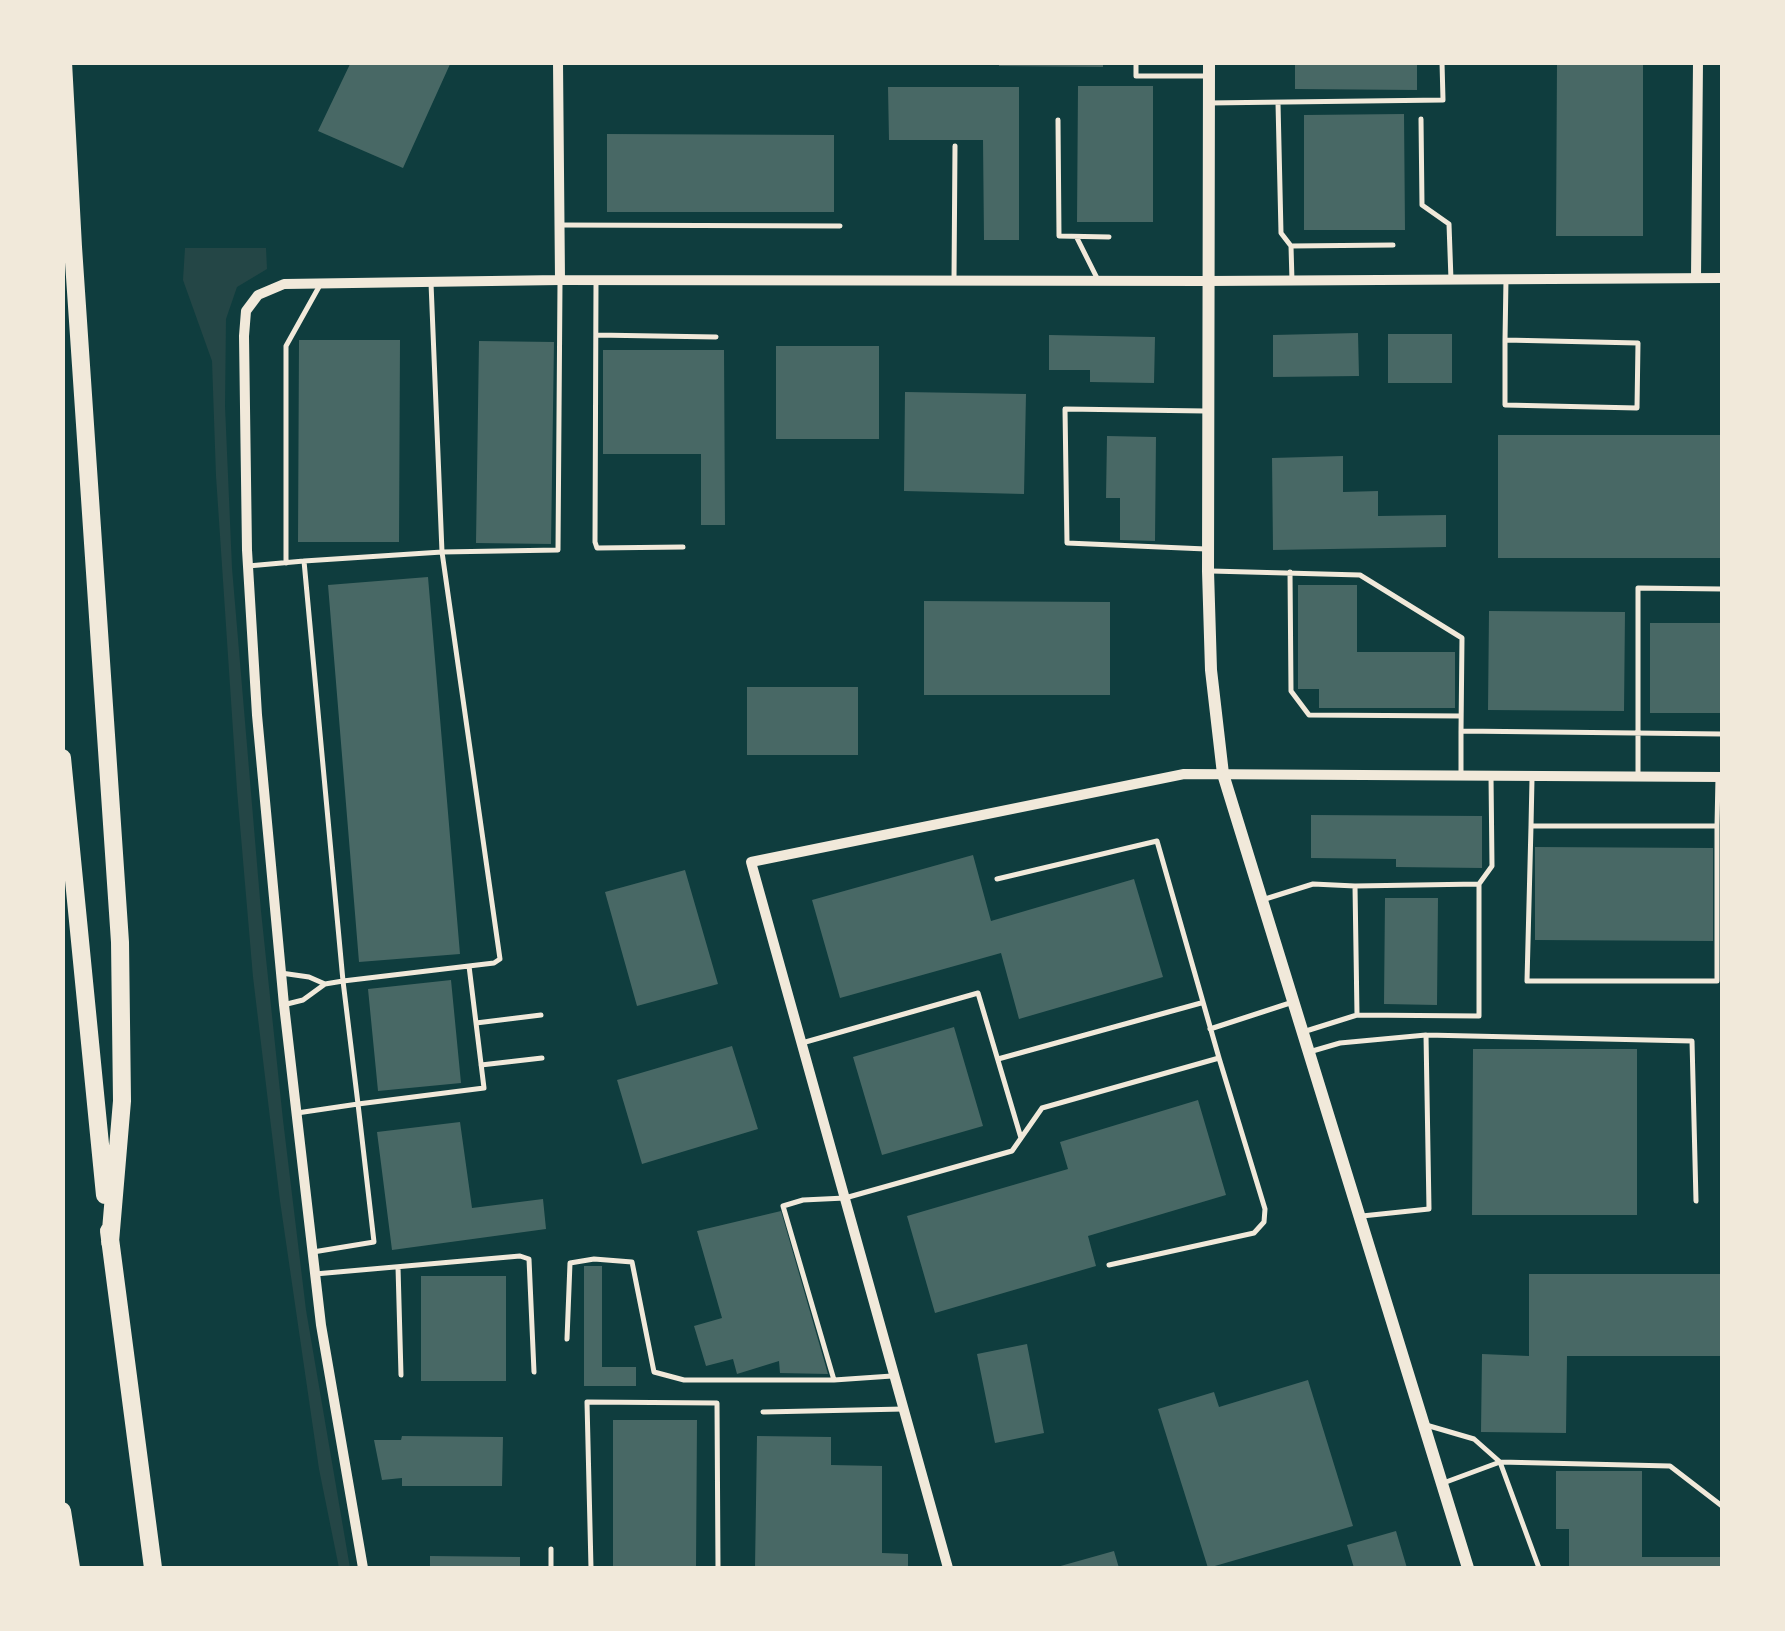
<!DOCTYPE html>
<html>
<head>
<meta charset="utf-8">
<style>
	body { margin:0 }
	#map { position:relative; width:1785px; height:1631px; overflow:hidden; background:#0f3d3e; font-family:Montserrat,sans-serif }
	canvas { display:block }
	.frame { position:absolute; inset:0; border:65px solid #f1e9da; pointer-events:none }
</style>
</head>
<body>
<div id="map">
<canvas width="1785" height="1631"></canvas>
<div class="frame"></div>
</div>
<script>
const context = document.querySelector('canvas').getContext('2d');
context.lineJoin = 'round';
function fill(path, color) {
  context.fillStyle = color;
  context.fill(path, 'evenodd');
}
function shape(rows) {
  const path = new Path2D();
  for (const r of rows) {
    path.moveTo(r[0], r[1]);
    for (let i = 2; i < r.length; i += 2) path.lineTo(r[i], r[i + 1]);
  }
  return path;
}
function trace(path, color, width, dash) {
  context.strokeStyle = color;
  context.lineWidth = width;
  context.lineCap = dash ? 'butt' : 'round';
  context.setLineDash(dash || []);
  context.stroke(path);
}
const green = shape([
	[185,248,266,248,267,269,237,287,226,319,225,406,232,568,261,911,283,1120,306,1310,350,1568,339,1568,319,1469,280,1201,253,977,237,790,216,476,212,361,183,280]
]);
const building = shape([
	[351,62,451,62,403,168,318,131],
	[999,62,1103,62,1103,67,999,66],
	[1295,62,1417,62,1417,90,1295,89],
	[1557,62,1643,62,1643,236,1556,236],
	[1078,86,1153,86,1153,222,1077,222],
	[888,87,1019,87,1019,240,984,240,983,140,889,140],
	[1404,114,1405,230,1304,230,1304,115],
	[607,134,834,135,834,212,607,212],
	[1358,333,1359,376,1273,377,1273,335],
	[1388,334,1452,334,1452,383,1388,383],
	[1049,335,1155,337,1154,383,1090,382,1090,370,1049,370],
	[299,340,400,340,399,542,298,542],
	[479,341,554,342,551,544,476,543],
	[776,346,879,346,879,439,776,439],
	[603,350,724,350,725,525,701,525,701,454,603,454],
	[905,392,1026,394,1024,494,904,491],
	[1498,435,1722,435,1722,558,1498,558],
	[1107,436,1156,437,1155,541,1120,540,1120,498,1106,498],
	[1343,456,1343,492,1378,491,1378,516,1446,515,1446,547,1273,550,1272,458],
	[428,577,460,954,359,962,328,585],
	[1298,585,1357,585,1357,652,1455,652,1455,708,1319,708,1319,689,1298,689],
	[924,601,1110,602,1110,695,924,695],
	[1489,611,1625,612,1624,711,1488,710],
	[1650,623,1722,623,1722,713,1650,713],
	[747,687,858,687,858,755,747,755],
	[1311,815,1482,816,1482,868,1396,867,1396,859,1311,858],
	[1535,847,1713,848,1713,941,1535,940],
	[973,855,991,921,1134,879,1163,977,1019,1019,1001,953,840,998,812,900],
	[685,870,718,984,637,1006,605,892],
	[1385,898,1438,898,1437,1005,1384,1004],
	[451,980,461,1083,378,1091,368,989],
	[954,1027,983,1126,882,1155,853,1057],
	[732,1046,758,1129,642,1164,617,1080],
	[1473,1049,1637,1049,1637,1215,1472,1215],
	[1198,1100,1226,1195,1088,1236,1096,1266,935,1313,907,1216,1068,1169,1060,1142],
	[460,1122,472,1208,543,1199,546,1229,392,1250,377,1132],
	[781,1211,828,1374,780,1373,779,1361,737,1374,733,1359,706,1366,694,1326,722,1318,697,1231],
	[584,1266,602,1266,602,1367,636,1367,636,1386,584,1386],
	[1529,1274,1722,1274,1722,1356,1567,1356,1566,1433,1481,1432,1482,1354,1529,1356],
	[421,1276,506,1276,506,1381,421,1381],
	[1027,1344,1044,1433,995,1443,977,1354],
	[1308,1380,1353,1526,1208,1568,1158,1409,1214,1392,1219,1407],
	[613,1420,697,1420,696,1568,613,1568],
	[402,1436,503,1437,502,1486,402,1486,402,1478,382,1480,374,1440,401,1440],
	[757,1436,831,1437,831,1465,882,1466,882,1553,908,1554,908,1568,755,1568],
	[1556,1471,1642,1471,1642,1557,1722,1557,1722,1568,1569,1568,1569,1529,1556,1529],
	[1396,1531,1407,1568,1354,1568,1347,1545],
	[1114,1551,1119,1568,1057,1568,1057,1567],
	[430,1556,520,1557,520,1568,430,1568]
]);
const service = shape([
	[1136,62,1136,76,1205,76],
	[1208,103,1443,100,1442,62],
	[1278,103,1281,233,1291,246,1292,281],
	[1421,119,1422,205,1449,224,1451,280],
	[1058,120,1059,236,1109,237],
	[560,225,840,226],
	[1077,238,1098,280],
	[1291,246,1393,245],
	[954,279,955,146],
	[431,283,442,552,500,959,494,963,343,981,304,561,442,552,558,550,560,283],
	[596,283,595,542,597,548,683,547],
	[596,335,716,337],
	[1505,340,1638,343,1637,408,1505,405,1505,340,1506,279],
	[1205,411,1065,409,1067,543,1206,549],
	[286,563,286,346,320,285],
	[248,566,304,561],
	[1211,571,1360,575,1462,638,1461,731],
	[1290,572,1291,691,1309,715,1461,716],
	[1461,775,1461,731,1722,734],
	[1638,776,1638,588,1722,589],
	[1532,779,1531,826,1717,826,1718,777],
	[1531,826,1527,981,1717,981,1717,826],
	[1479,884,1492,866,1491,776],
	[1355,886,1479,884,1479,1016,1357,1015],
	[1262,900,1313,884,1355,886,1357,1015,1306,1031],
	[281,973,309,977,325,984],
	[287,1004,303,1000,325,984,343,981,358,1104,297,1113],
	[476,1023,541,1015],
	[1210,1029,1293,1002],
	[1426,1035,1692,1041,1696,1201],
	[802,1043,978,993,1021,1138],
	[1309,1052,1340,1043,1426,1035,1429,1209,1362,1216],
	[998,1059,1201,1003],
	[481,1065,542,1058],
	[313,1252,374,1242,358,1104,484,1088,469,966],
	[1109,1265,1254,1233,1264,1222,1265,1209,1219,1058],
	[398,1267,401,1375],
	[315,1274,520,1256,529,1259,534,1372],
	[567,1339,570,1263,594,1259,632,1262,654,1372,684,1380,834,1380],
	[892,1376,834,1380,783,1206,803,1200,845,1198,1012,1151,1042,1108,1219,1058,1157,841,997,879],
	[763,1412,904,1409],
	[1426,1425,1474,1439,1500,1462,1670,1466,1722,1506],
	[1446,1482,1500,1462,1539,1568],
	[551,1549,551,1568],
	[591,1568,587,1402,717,1403,718,1568]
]);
const minor = shape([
	[558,62,560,280],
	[1696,278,1698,62],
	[363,1568,321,1325,284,1005,257,715,247,550,244,336,246,311,258,295,284,284,560,280,1208,281,1722,278],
	[948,1568,751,862,1184,774,1722,777]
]);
const tertiary = shape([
	[1209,62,1208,571,1211,670,1223,774,1468,1568]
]);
const motorway = shape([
	[63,62,73,247,120,942,122,1101,110,1242],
	[62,758,105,1195],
	[109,1231,153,1568],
	[62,1511,71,1568]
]);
fill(green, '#244646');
fill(building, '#486865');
trace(service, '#f1e9da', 5);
trace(minor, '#f1e9da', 10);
trace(tertiary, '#f1e9da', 12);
trace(motorway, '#f1e9da', 18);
</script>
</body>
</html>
